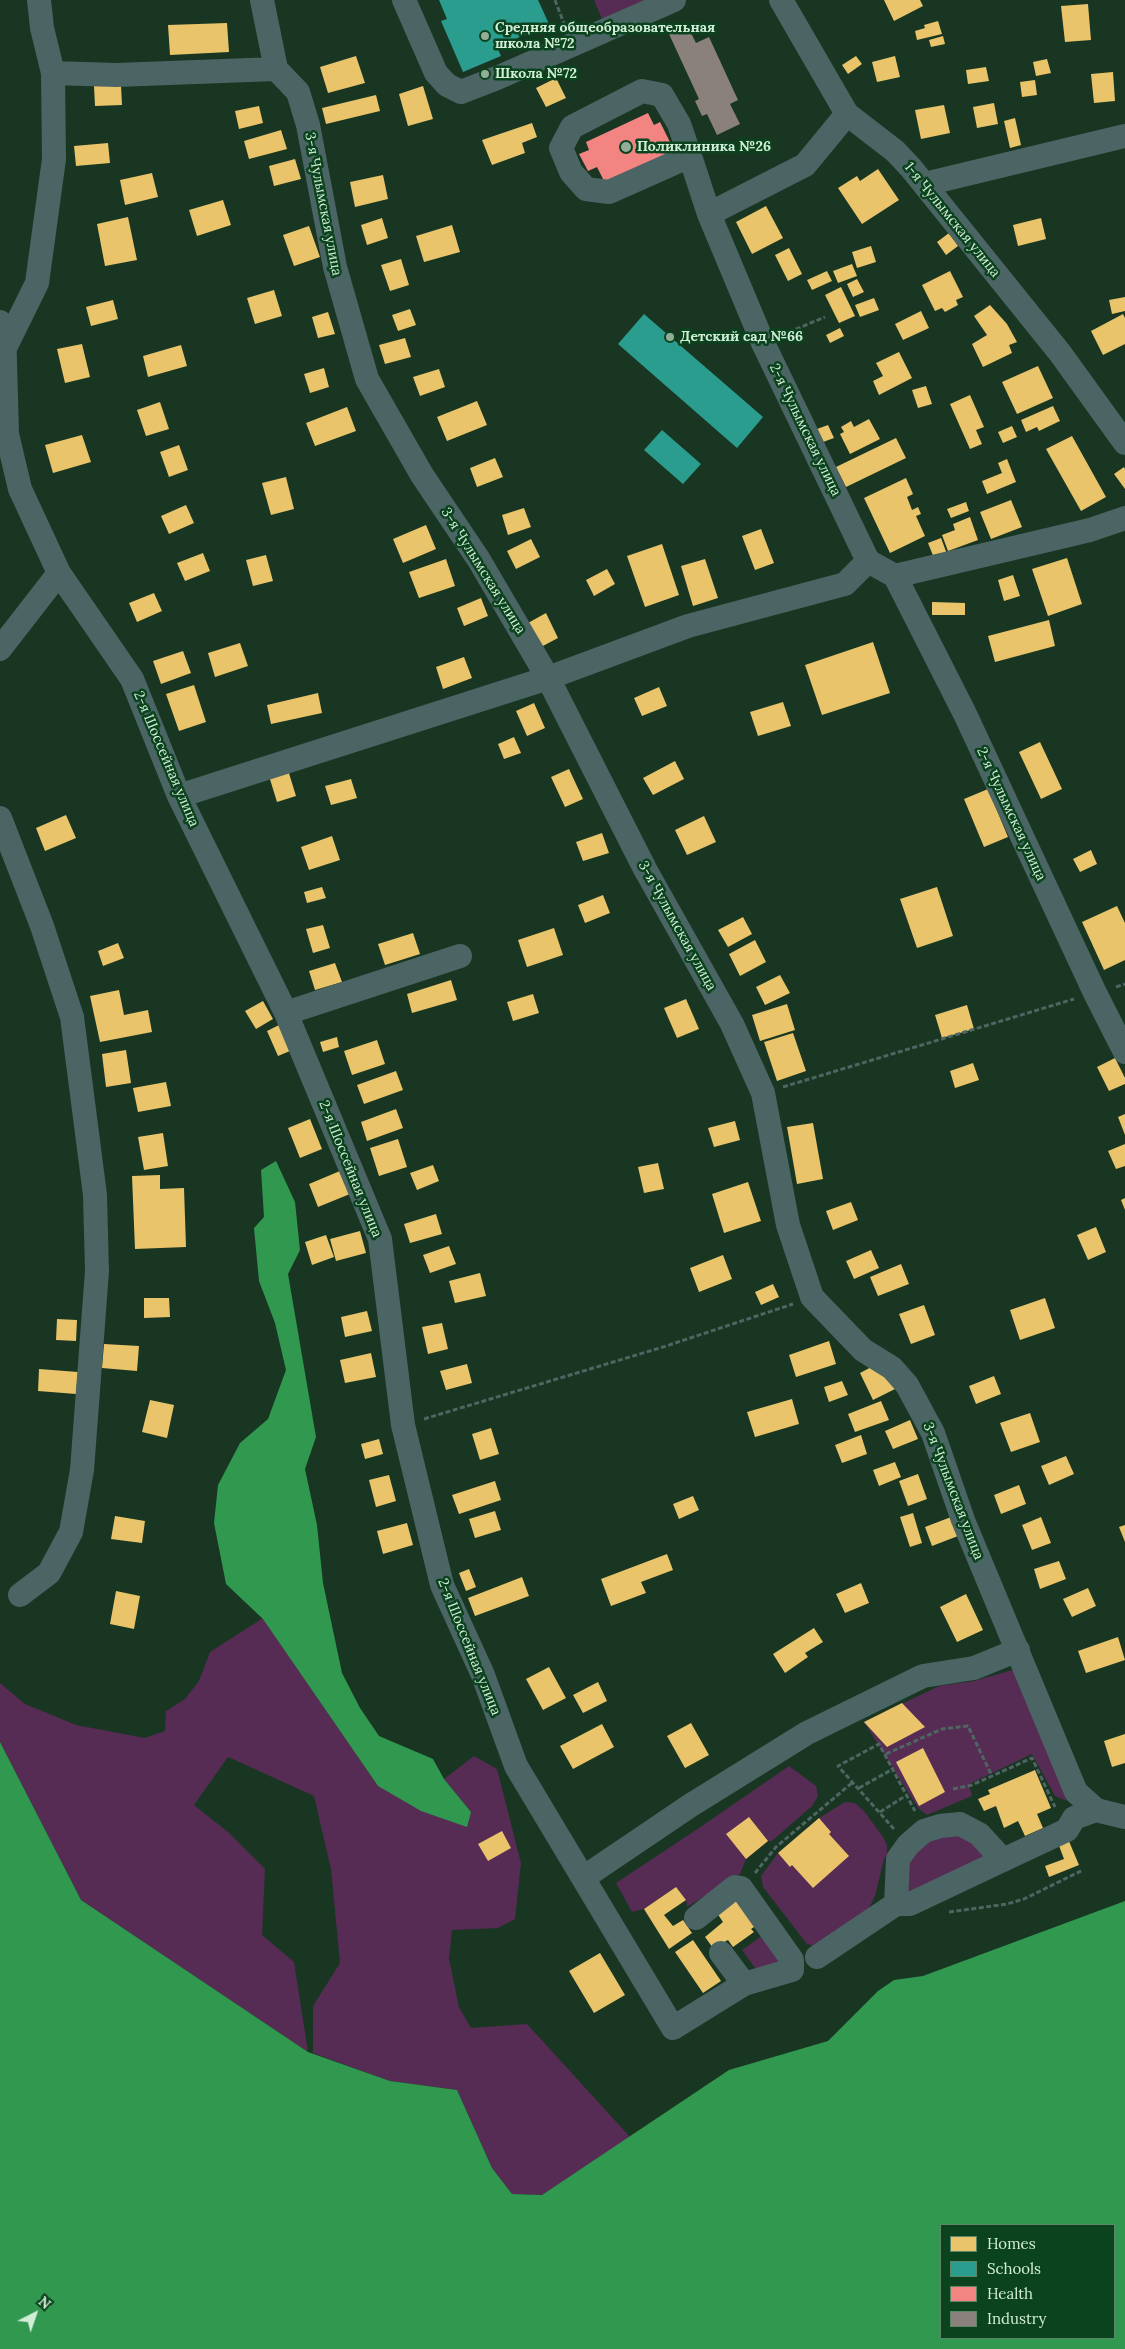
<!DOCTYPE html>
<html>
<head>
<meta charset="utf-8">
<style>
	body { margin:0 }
	#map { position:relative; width:1125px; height:2349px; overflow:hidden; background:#183622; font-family:Lora,serif }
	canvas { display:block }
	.legend { position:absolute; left:940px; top:2224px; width:175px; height:115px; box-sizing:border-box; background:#0b431e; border:1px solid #5b8768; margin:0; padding:6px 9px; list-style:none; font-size:15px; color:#d3eed7 }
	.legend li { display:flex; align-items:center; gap:10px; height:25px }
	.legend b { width:25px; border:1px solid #5b8768 }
	.north { position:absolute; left:10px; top:2289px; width:50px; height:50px; -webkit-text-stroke:4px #0b431e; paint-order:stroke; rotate:41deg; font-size:14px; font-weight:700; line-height:20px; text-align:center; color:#d3eed7 }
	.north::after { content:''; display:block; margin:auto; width:18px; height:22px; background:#d3eed7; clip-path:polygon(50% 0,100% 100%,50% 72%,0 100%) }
</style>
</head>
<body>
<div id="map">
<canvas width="1125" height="2349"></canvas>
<ul class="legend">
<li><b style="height:14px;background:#e9c46a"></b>Homes</li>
<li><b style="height:14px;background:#2a9d8f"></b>Schools</li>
<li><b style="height:14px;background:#f28482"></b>Health</li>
<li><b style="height:14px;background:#8a817c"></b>Industry</li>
</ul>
<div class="north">N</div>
</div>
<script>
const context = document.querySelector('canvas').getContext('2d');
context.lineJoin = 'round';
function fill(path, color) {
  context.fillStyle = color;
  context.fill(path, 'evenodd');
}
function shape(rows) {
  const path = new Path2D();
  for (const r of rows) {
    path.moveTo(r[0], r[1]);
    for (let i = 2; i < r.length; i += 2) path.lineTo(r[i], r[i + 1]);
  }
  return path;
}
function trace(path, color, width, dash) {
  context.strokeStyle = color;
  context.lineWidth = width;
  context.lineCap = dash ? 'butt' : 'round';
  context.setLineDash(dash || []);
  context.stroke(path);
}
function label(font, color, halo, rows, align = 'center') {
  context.font = font + ' Lora,serif';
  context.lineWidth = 5;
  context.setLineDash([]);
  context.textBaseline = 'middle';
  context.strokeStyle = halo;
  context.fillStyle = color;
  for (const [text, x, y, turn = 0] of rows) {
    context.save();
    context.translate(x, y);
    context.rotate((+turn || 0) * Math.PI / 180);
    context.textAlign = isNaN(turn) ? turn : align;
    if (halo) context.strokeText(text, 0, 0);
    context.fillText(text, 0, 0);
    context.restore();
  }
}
const green = shape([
	[594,0,652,0,603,21],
	[263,1618,378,1786,471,1812,444,1779,474,1756,497,1769,521,1863,515,1919,498,1928,452,1930,449,1959,459,2007,471,2028,527,2024,630,2137,542,2195,512,2194,492,2168,457,2090,390,2081,313,2053,313,2006,340,1963,331,1869,314,1796,228,1757,194,1805,228,1832,265,1869,262,1935,294,1962,308,2052,81,1900,0,1742,0,1683,25,1704,76,1725,145,1738,165,1731,166,1711,185,1699,199,1681,210,1652],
	[1016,1669,1067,1801,1055,1796,1032,1754,969,1784,972,1796,927,1815,918,1808,864,1722,939,1686,974,1681],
	[789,1766,816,1786,818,1796,812,1806,772,1841,768,1841,746,1859,740,1874,687,1907,686,1900,676,1887,644,1909,632,1912,616,1883,696,1830],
	[845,1802,855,1803,864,1811,883,1837,887,1845,887,1855,884,1859,875,1896,870,1906,860,1919,815,1946,807,1944,763,1887,761,1876,778,1853,819,1818],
	[951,1835,966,1838,981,1846,988,1862,911,1895,905,1891,904,1873,911,1857,922,1844,936,1837],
	[766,1933,782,1965,758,1972,742,1950]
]);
const water = shape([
	[276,1161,295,1202,300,1250,288,1274,316,1437,305,1469,317,1525,323,1583,342,1673,360,1708,379,1736,433,1759,444,1779,471,1812,467,1827,421,1811,378,1786,263,1619,226,1584,214,1523,218,1485,240,1443,268,1419,286,1370,275,1323,259,1281,254,1228,264,1217,261,1170],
	[0,1742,81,1900,308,2052,390,2081,457,2090,492,2168,512,2194,542,2195,729,2070,828,2041,878,1991,894,1980,923,1976,1125,1901,1125,2349,0,2349],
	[1114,2225,1114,2338,941,2338,941,2225]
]);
const homes = shape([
	[884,0,920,0,923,6,894,21],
	[1088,4,1091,40,1065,42,1061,6],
	[938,21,942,34,917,40,915,31,925,28,924,25],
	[227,23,229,52,170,55,168,25],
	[943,36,945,44,931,47,929,40],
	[356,56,365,83,328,93,320,67],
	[856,56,862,64,848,74,842,65],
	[895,56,900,77,877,82,872,62],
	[1047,59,1051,73,1036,76,1033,62],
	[986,67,989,81,968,84,966,70],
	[1113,72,1115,101,1094,103,1091,74],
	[556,78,566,98,546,107,536,88],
	[1035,80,1037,95,1022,97,1020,82],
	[121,85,122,105,95,106,94,86],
	[423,86,433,119,408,126,399,94],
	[376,95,380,111,326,124,322,108],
	[994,103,998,124,977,128,973,107],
	[944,105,950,133,921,139,915,110],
	[259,106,263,123,239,129,235,111],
	[1015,118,1021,145,1010,148,1004,121],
	[532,123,537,137,522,143,525,153,492,165,482,140],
	[281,130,287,149,249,159,244,141],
	[108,143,110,163,76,166,74,146],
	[295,159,301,179,274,186,269,166],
	[878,169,899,200,862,224,838,188,857,176,860,181],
	[152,173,158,197,125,205,120,180],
	[383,175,388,199,355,207,350,182],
	[223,200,231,225,197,236,189,210],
	[766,206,783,238,752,254,736,222],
	[128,217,137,260,105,266,97,224],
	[382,218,388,238,367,245,361,225],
	[1041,218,1046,239,1018,246,1013,225],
	[452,225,460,252,424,262,416,236],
	[309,226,320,257,294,266,283,235],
	[949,233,958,246,946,255,937,242],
	[871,246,876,262,857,268,852,252],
	[789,248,802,274,788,281,775,255],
	[401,259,409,285,390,291,381,265],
	[852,264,857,276,838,283,833,271],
	[827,271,832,281,812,290,807,280],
	[950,271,963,297,956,300,958,305,945,312,942,308,935,311,922,285],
	[857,279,864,292,853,297,847,284],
	[841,287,855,316,839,323,825,295],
	[274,290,282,316,255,324,247,298],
	[1125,297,1125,311,1112,314,1109,300],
	[874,298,879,310,860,317,855,305],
	[113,300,118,319,91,326,86,307],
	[990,305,1007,324,1017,342,1009,345,1012,353,983,367,972,344,987,335,974,316],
	[410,309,416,325,398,331,392,315],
	[921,311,929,328,903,340,895,324],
	[328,312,335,334,318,338,312,317],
	[1123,314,1125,318,1125,344,1103,355,1091,331],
	[840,328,844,336,830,343,826,335],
	[405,338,411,357,385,364,379,345],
	[82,344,90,377,65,383,57,349],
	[181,345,187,366,148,377,143,356],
	[899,352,912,378,879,395,873,381,883,376,876,363],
	[1038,366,1053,398,1017,414,1002,382],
	[324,368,329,387,310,393,304,374],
	[439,369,445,387,420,396,413,377],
	[926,386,932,404,918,408,912,390],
	[970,395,984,427,976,430,982,444,970,449,950,404],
	[477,401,487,425,447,441,437,417],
	[160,402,169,429,146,436,137,410],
	[1053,406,1060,421,1039,431,1037,427,1026,432,1021,420],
	[347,407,356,431,315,446,306,423],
	[869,419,880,439,850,454,840,434,844,432,841,427,851,421,854,427],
	[828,425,834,438,823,442,817,429],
	[1012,426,1017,437,1003,443,998,432],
	[82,435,91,462,53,473,45,445],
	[1072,436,1106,497,1081,511,1046,449],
	[896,438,906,458,846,487,836,467],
	[179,445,188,470,169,477,160,452],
	[495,458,503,477,477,487,470,468],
	[1007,459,1016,482,987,494,982,481,1002,473,998,463],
	[1124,467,1125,469,1125,489,1114,474],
	[286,477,294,509,271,515,262,483],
	[906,478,913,494,907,497,912,510,918,507,921,514,916,516,925,536,890,553,864,498],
	[1011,500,1022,527,991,539,980,512],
	[966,502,969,511,951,518,947,509],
	[186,505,194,523,169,534,161,516],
	[524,508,531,527,508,535,502,515],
	[970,517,978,540,948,551,942,535,955,530,953,524],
	[426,525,436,549,403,563,393,539],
	[761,529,774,563,755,570,742,536],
	[941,538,947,554,934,558,928,543],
	[531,539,540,557,516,569,507,551],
	[662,544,679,595,645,607,627,556],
	[203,553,210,571,185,581,177,563],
	[266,555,273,581,253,586,246,560],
	[1067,558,1082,604,1048,616,1032,569],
	[446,559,455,586,419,598,409,572],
	[705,559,718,598,693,606,681,566],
	[607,569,615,584,594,596,586,580],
	[1013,575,1020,596,1004,601,998,580],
	[154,593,162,611,137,622,129,603],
	[481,598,488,616,464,626,457,608],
	[932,602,965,603,965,615,932,615],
	[546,613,558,638,541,647,528,623],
	[1049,620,1055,646,995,662,988,636],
	[873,642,890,693,822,715,805,665],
	[240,643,248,666,215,677,208,653],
	[183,651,191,673,161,684,153,661],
	[464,657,472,678,443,689,436,667],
	[194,685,206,722,179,731,166,694],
	[659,687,667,706,642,716,634,698],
	[318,693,322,713,271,724,267,705],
	[783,702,791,726,758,736,750,712],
	[534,703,545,728,527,736,516,711],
	[514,737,521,753,504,759,498,744],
	[1040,742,1062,789,1041,799,1019,752],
	[675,761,684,779,653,795,643,778],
	[569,769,583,799,565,807,551,777],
	[288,770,296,796,277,802,269,776],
	[351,779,357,798,331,805,325,786],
	[988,789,1008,837,984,847,964,799],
	[66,815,76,838,45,851,36,828],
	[704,816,716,842,687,855,675,830],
	[602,833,609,853,583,861,576,842],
	[332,836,340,860,309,870,301,847],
	[1091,850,1097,864,1080,872,1073,859],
	[322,887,326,898,307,903,304,892],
	[937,887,953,936,917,948,900,899],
	[603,895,610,913,585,923,578,905],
	[1117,906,1125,923,1125,960,1104,970,1082,922],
	[743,917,752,934,728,947,718,930],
	[323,925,330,948,313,953,306,929],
	[554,928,563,955,527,967,518,940],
	[413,933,420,954,385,965,378,944],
	[755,940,766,962,740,976,729,954],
	[118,943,124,958,103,966,98,951],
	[335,963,342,982,315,990,309,971],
	[780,975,790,993,765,1005,756,987],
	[451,980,457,1000,412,1013,407,994],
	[119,990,124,1015,148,1010,152,1032,100,1042,90,996],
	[533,994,539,1013,513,1021,507,1002],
	[686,999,699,1029,677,1038,664,1008],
	[263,1001,273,1019,256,1029,245,1011],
	[787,1004,795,1030,760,1041,752,1015],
	[967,1005,974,1029,942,1038,935,1015],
	[279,1025,290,1051,278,1056,267,1031],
	[793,1033,806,1071,777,1081,764,1042],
	[337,1037,339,1047,323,1052,320,1042],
	[377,1040,385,1064,352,1075,344,1051],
	[126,1050,131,1083,106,1087,102,1054],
	[1115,1058,1125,1078,1125,1084,1109,1091,1097,1067],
	[973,1063,979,1080,955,1088,950,1071],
	[396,1071,403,1090,364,1104,357,1085],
	[166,1082,171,1106,138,1112,133,1088],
	[396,1109,403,1128,367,1141,361,1122],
	[1125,1114,1125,1135,1118,1117],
	[310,1119,322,1149,300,1158,288,1128],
	[735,1121,740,1140,714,1147,708,1128],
	[813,1123,823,1179,797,1184,787,1127],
	[163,1133,168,1166,144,1170,138,1137],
	[398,1139,407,1167,379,1176,370,1148],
	[1125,1144,1125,1166,1116,1169,1108,1151],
	[658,1163,664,1189,644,1193,638,1167],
	[433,1165,439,1181,417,1190,410,1173],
	[340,1171,350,1194,318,1207,309,1184],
	[160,1175,160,1189,184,1188,186,1247,135,1249,132,1176],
	[748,1182,761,1221,724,1233,712,1194],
	[1125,1198,1125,1210,1121,1200],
	[851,1202,858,1220,833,1230,826,1211],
	[436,1214,442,1234,410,1243,404,1224],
	[1096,1227,1106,1252,1088,1260,1077,1235],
	[360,1231,366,1253,336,1261,330,1239],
	[326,1235,334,1257,312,1265,305,1242],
	[449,1246,456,1264,430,1273,423,1255],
	[871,1250,879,1268,854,1279,846,1261],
	[723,1255,732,1279,699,1292,690,1268],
	[901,1264,909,1284,878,1296,870,1277],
	[480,1273,486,1296,455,1303,449,1281],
	[773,1284,779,1297,761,1305,755,1292],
	[144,1298,169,1298,170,1317,144,1318],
	[1045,1298,1055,1328,1020,1340,1010,1310],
	[924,1305,935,1335,911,1344,899,1314],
	[367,1311,372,1331,345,1337,341,1317],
	[57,1319,77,1320,76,1341,56,1340],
	[442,1323,448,1349,428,1354,422,1327],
	[829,1341,836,1364,796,1377,789,1355],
	[104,1344,139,1346,137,1371,102,1368],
	[371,1353,376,1377,345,1383,340,1360],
	[467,1364,472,1383,446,1390,440,1371],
	[877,1364,895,1389,873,1400,860,1373],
	[39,1369,78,1372,76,1394,38,1391],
	[994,1376,1001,1394,976,1404,969,1386],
	[842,1381,848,1395,829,1402,824,1387],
	[792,1399,799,1424,755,1437,747,1412],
	[150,1400,174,1405,167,1438,142,1432],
	[881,1401,889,1420,855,1432,848,1414],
	[1030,1413,1040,1442,1011,1452,1000,1423],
	[910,1420,918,1439,893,1449,885,1431],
	[491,1428,499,1454,480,1460,472,1434],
	[861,1435,867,1454,842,1463,835,1445],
	[379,1439,383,1454,365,1459,361,1444],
	[1066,1456,1074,1474,1049,1485,1041,1466],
	[895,1462,901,1477,879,1486,873,1470],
	[918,1474,927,1499,908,1506,899,1481],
	[389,1475,396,1501,376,1507,369,1480],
	[495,1481,501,1500,459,1514,452,1495],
	[1019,1485,1026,1504,1001,1514,994,1495],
	[693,1496,699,1510,679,1519,673,1504],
	[495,1511,501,1530,475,1538,469,1519],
	[913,1513,922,1543,910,1547,900,1517],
	[115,1516,145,1521,142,1543,111,1539],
	[951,1517,958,1536,932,1546,925,1527],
	[1041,1517,1051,1543,1032,1550,1022,1525],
	[407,1523,413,1545,383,1554,377,1531],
	[1125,1525,1125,1542,1119,1527],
	[667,1554,673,1570,641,1582,646,1593,611,1606,601,1579],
	[1059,1561,1066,1579,1040,1589,1034,1569],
	[469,1569,476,1587,466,1591,459,1573],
	[522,1577,529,1596,475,1616,468,1598],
	[861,1583,869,1603,845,1613,836,1594],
	[1088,1588,1096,1606,1072,1617,1063,1599],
	[116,1591,140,1596,134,1629,110,1624],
	[966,1594,983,1630,957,1642,940,1607],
	[814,1628,823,1642,805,1653,808,1657,785,1673,773,1654],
	[1118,1637,1125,1660,1086,1673,1078,1651],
	[549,1667,566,1698,543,1710,526,1679],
	[598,1682,607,1701,583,1713,573,1695],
	[902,1703,925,1727,887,1747,864,1722],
	[691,1723,709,1755,685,1768,667,1736],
	[602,1724,614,1747,573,1769,560,1746],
	[1125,1734,1125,1763,1112,1767,1104,1741],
	[923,1748,945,1792,919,1806,896,1762],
	[1035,1770,1051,1808,1037,1814,1043,1828,1025,1836,1018,1821,1004,1828,996,1806,984,1811,978,1799,990,1794,988,1790],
	[749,1817,768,1841,746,1859,726,1834],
	[819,1818,831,1832,829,1834,849,1856,813,1888,792,1865,790,1867,778,1853],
	[502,1831,511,1848,488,1861,478,1844],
	[1068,1839,1079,1865,1049,1877,1045,1866,1064,1859,1058,1843],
	[676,1887,686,1900,664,1915,673,1926,683,1920,692,1933,669,1949,644,1909],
	[737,1890,760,1923,751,1929,754,1932,733,1947,728,1940,713,1948,705,1937,723,1922,713,1907],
	[693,1940,721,1981,703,1993,675,1952],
	[600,1953,625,1995,594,2013,569,1971]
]);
const schools = shape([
	[439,0,538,0,549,24,497,47,501,56,463,72,441,21,447,19],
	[644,314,763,417,737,448,618,344],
	[662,430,701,464,683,484,644,450]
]);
const health = shape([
	[648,113,654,125,660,122,670,142,663,145,668,156,606,185,597,167,588,171,579,154,589,150,586,142]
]);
const industry = shape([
	[687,25,696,43,709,37,738,100,730,104,740,124,717,135,707,114,702,116,695,101,699,99,669,34]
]);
const path = shape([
	[555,0,565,26],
	[782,335,825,317],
	[1116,987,1125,984],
	[783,1087,1074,999],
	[424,1419,663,1347,793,1304],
	[886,1754,942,1729,968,1726,992,1776],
	[859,1788,893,1769],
	[953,1789,972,1785,1032,1758,1055,1807],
	[880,1812,907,1795],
	[894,1829,838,1766,879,1744,915,1811],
	[755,1873,776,1847,853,1782],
	[949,1912,1007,1904,1024,1899,1083,1870]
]);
const minor = shape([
	[262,0,276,69,298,92,308,125,335,267,367,379,422,475,479,560,548,678,645,869,732,1024,763,1093,788,1225,812,1297,863,1350,892,1368,907,1385,933,1433,963,1520,1076,1792,1096,1810,1125,1817],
	[404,0,436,73,447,85,461,92,497,78,674,0],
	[781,0,847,114,895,151,911,168,1060,353,1125,443],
	[53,73,116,75,276,69],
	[690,156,609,192,586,189,571,172,561,148,572,127,642,91,662,95,679,124,690,156,709,214,763,343,868,561],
	[925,184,1125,136],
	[709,214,805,165,847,114],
	[0,322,4,326,7,434,20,489,59,573,132,679,179,796,286,1013,380,1239,403,1425,442,1585,483,1675,516,1766,673,2028,744,1984,792,1970,792,1960,741,1888,735,1887,696,1918],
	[5,348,37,283,54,159,53,73,42,28,39,0],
	[895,576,965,714,1095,993,1125,1052],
	[0,649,59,573],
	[179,796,548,678,688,626,845,584,868,561,895,576,1090,530,1125,518],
	[0,818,42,926,72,1017,95,1195,97,1271,82,1470,71,1532,49,1573,20,1595],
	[286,1013,460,956],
	[583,1878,691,1805,807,1733,923,1676,974,1668,1018,1650],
	[896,1904,898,1859,908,1845,924,1831,940,1826,960,1824,979,1834,1003,1860],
	[721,1953,744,1984],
	[817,1957,896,1904,910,1904,1003,1860,1067,1830,1074,1818,1096,1810]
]);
const markers = [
	[485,36,5,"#92ae98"],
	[485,74,5,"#92ae98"],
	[626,147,6,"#92ae98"],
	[670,337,5,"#92ae98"]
];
const poiNames = [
	["Средняя общеобразовательная",495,28],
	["школа №72",495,44],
	["Школа №72",495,74],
	["Поликлиника №26",637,147],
	["Детский сад №66",680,337]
];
const streetNames = [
	["3-я Чулымская улица",323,204,79],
	["1-я Чулымская улица",952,220,51],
	["2-я Чулымская улица",805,430,64],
	["3-я Чулымская улица",483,571,58],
	["2-я Шоссейная улица",166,759,67],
	["2-я Чулымская улица",1011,814,65],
	["3-я Чулымская улица",677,926,61],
	["2-я Шоссейная улица",350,1169,68],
	["3-я Чулымская улица",953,1491,69],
	["2-я Шоссейная улица",469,1647,68]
];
fill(green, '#562c54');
fill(water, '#319850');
fill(homes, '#e9c46a');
fill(schools, '#2a9d8f');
fill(health, '#f28482');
fill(industry, '#8a817c');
trace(path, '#4e6662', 3, [5, 2.5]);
trace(minor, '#4a6564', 24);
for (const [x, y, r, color] of markers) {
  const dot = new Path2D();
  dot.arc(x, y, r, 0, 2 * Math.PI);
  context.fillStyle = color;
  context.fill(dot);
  trace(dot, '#0b431e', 2);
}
label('bold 14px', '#d3eed7', '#0b431e', poiNames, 'left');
label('14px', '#d3eed7', '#0b431e', streetNames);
</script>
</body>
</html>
